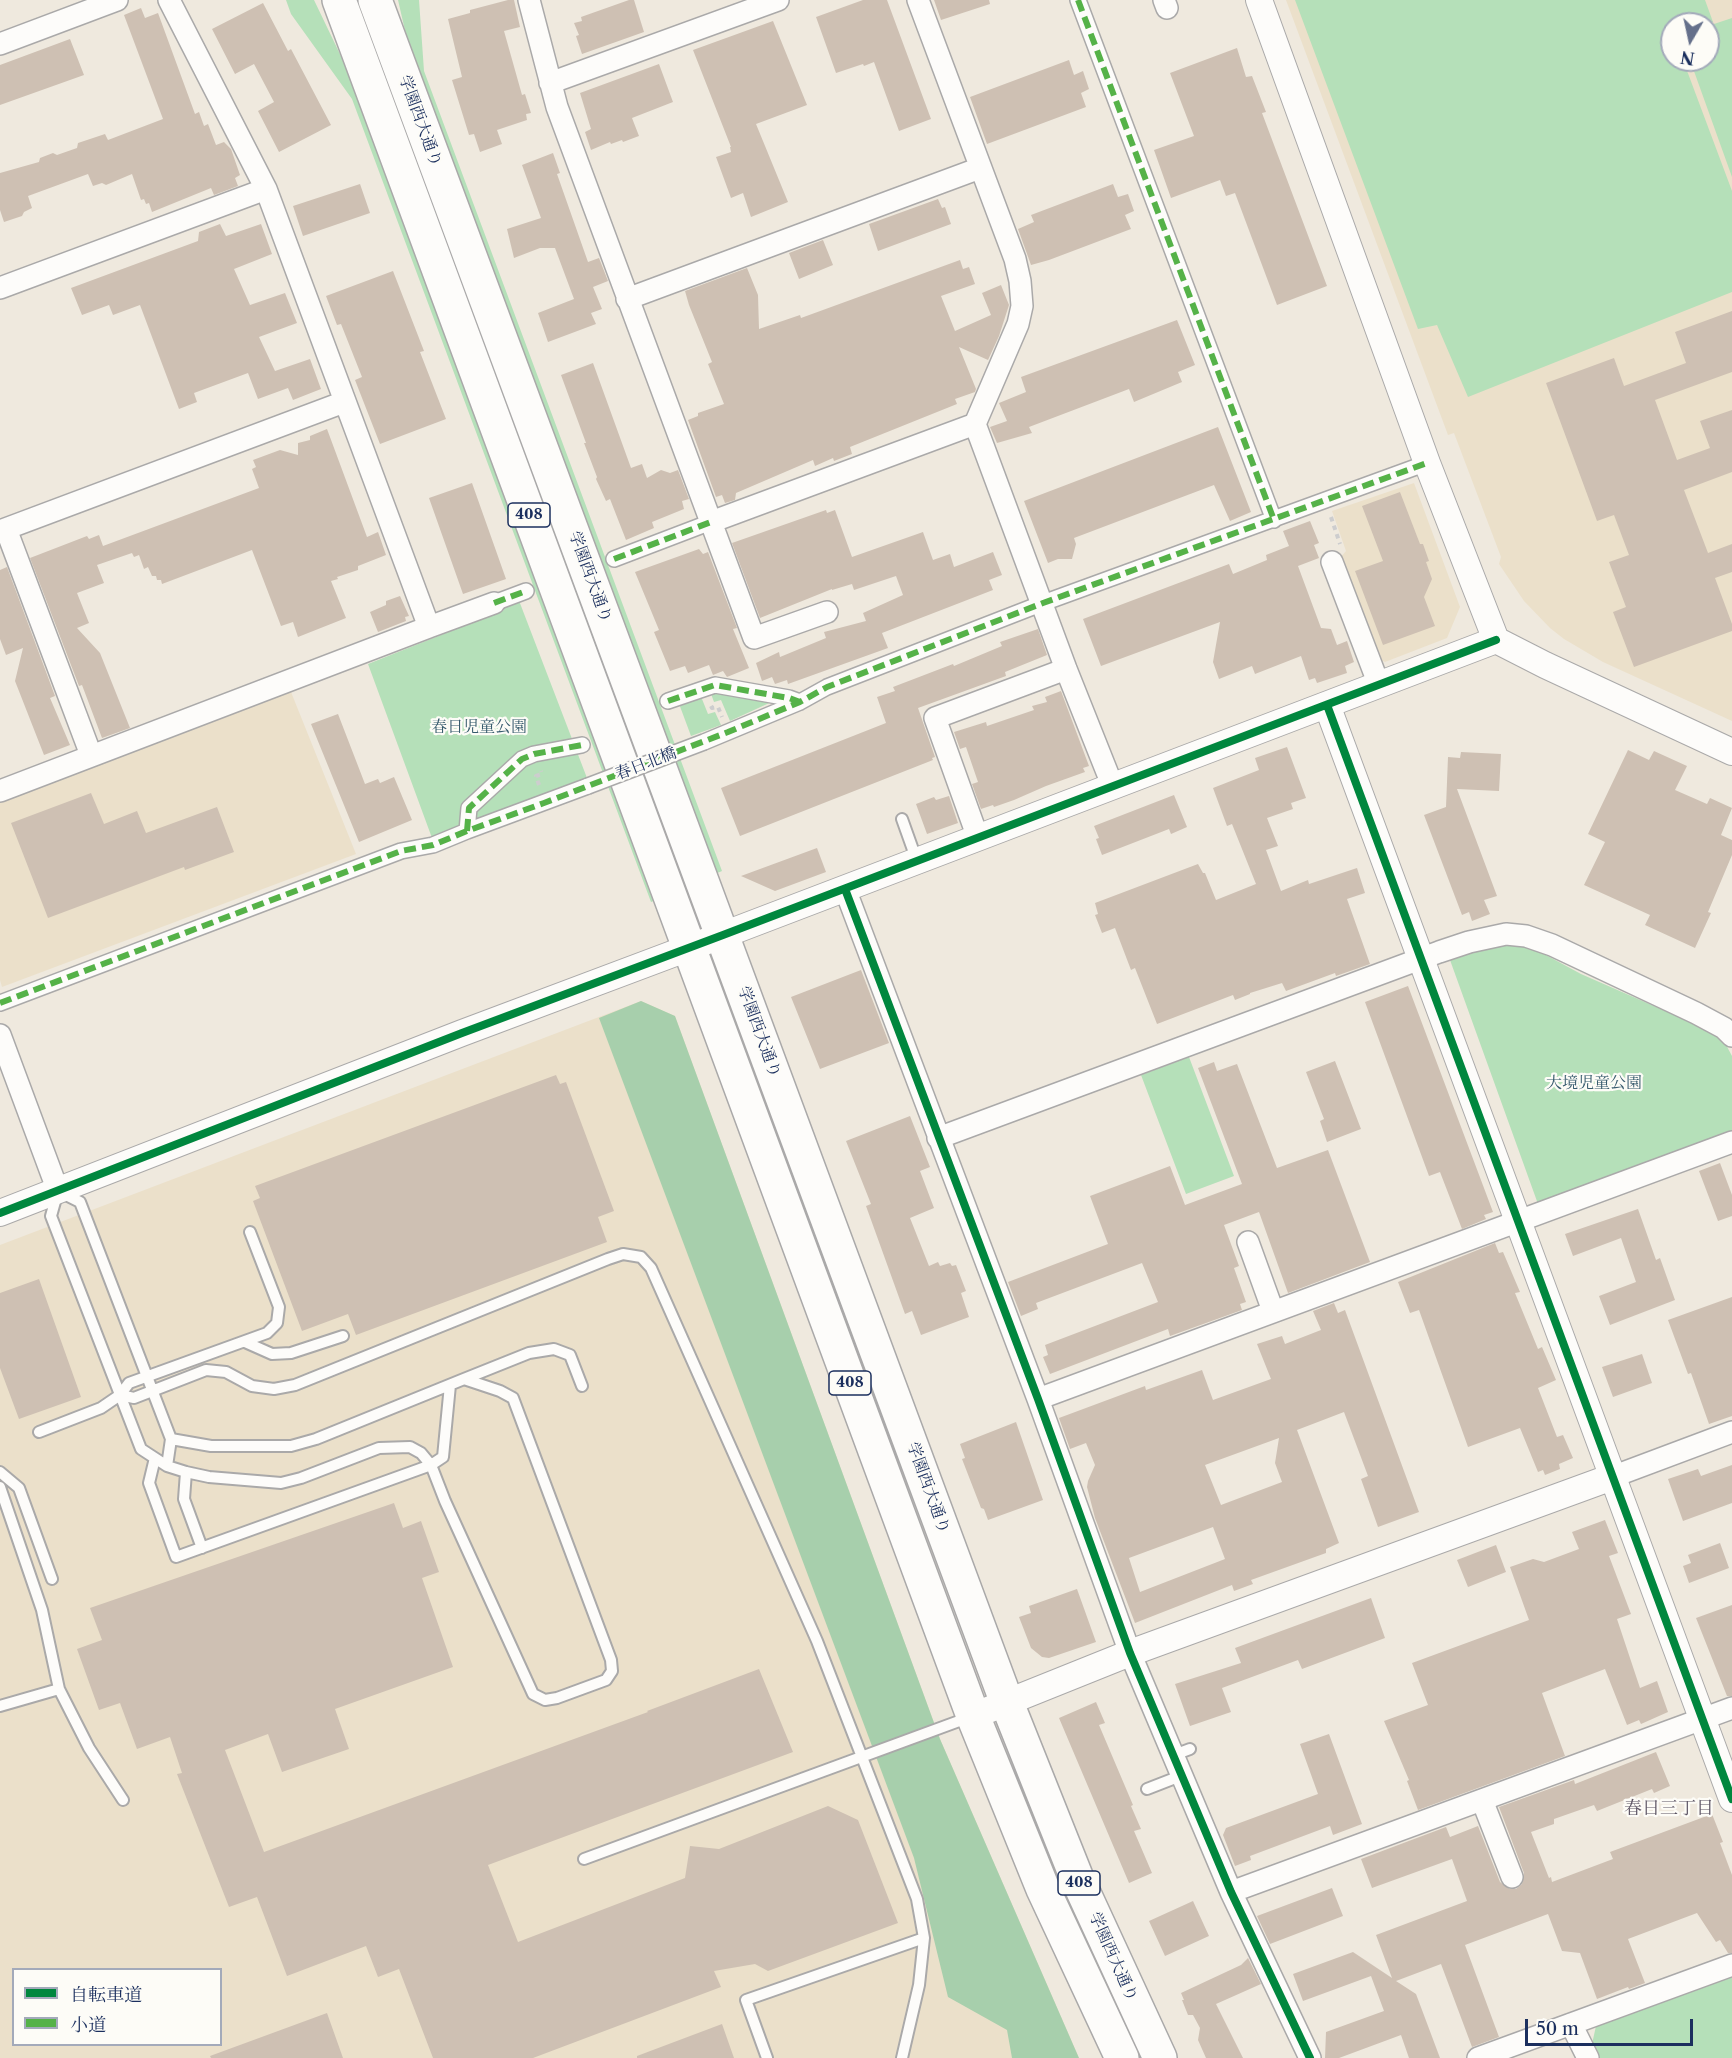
<!DOCTYPE html>
<html>
<head>
<meta charset="utf-8">
<style>
	body { margin:0 }
	#map { position:relative; width:1732px; height:2058px; overflow:hidden; background:#efe9de; font-family:"Libre Caslon Text","Noto Serif JP",serif }
	canvas { display:block }
	.legend { position:absolute; left:12px; top:1968px; width:210px; height:78px; box-sizing:border-box; background:#fdfcf7; border:2px solid #a3aaba; margin:0; padding:8px 10px; list-style:none; font-size:18px; color:#1b2f5e }
	.legend li { display:flex; align-items:center; gap:12px; height:30px }
	.legend b { width:30px; border:2px solid #a3aaba }
	.north { position:absolute; left:1660px; top:12px; width:60px; height:60px; box-sizing:border-box; background:#fdfcf7; border:2px solid #a3aaba; border-radius:50%; rotate:189deg; font-size:16px; font-weight:700; line-height:24px; text-align:center; color:#1b2f5e }
	.north::after { content:''; display:block; margin:auto; width:21px; height:27px; background:#65708b; clip-path:polygon(50% 0,100% 100%,50% 72%,0 100%) }
	.scale { position:absolute; left:1525px; top:2019px; width:168px; height:27px; box-sizing:border-box; border:3px solid #1b2f5e; border-top:0; padding-left:8px; font-size:18px; line-height:21px; white-space:nowrap; color:#1b2f5e; -webkit-text-stroke:4px #fdfcf7; paint-order:stroke }
</style>
</head>
<body>
<div id="map">
<canvas width="1732" height="2058"></canvas>
<ul class="legend">
<li><b style="height:8px;background:#00873e"></b>自転車道</li>
<li><b style="height:8px;background:#55b248"></b>小道</li>
</ul>
<div class="north">N</div>
<div class="scale">50 m</div>
</div>
<script>
const context = document.querySelector('canvas').getContext('2d');
context.lineJoin = 'round';
function fill(path, color) {
  context.fillStyle = color;
  context.fill(path, 'evenodd');
}
function shape(rows) {
  const path = new Path2D();
  for (const r of rows) {
    path.moveTo(r[0], r[1]);
    for (let i = 2; i < r.length; i += 2) path.lineTo(r[i], r[i + 1]);
  }
  return path;
}
function trace(path, color, width, dash) {
  context.strokeStyle = color;
  context.lineWidth = width;
  context.lineCap = dash ? 'butt' : 'round';
  context.setLineDash(dash || []);
  context.stroke(path);
}
function label(font, color, halo, rows, align = 'center') {
  context.font = font + ' "Libre Caslon Text","Noto Serif JP",serif';
  context.lineWidth = 4.5;
  context.setLineDash([]);
  context.textBaseline = 'middle';
  context.strokeStyle = halo;
  context.fillStyle = color;
  for (const [text, x, y, turn = 0] of rows) {
    context.save();
    context.translate(x, y);
    context.rotate((+turn || 0) * Math.PI / 180);
    context.textAlign = isNaN(turn) ? turn : align;
    if (halo) context.strokeText(text, 0, 0);
    context.fillText(text, 0, 0);
    context.restore();
  }
}
const built = shape([
	[1286,0,1732,0,1732,721,1603,662,1564,639,1550,628,1524,601,1499,564,1501,557,1454,433,1448,435],
	[1672,24,1708,24,1708,60,1672,60],
	[1414,483,1460,607,1447,638,1385,662,1376,658,1339,559,1346,551,1332,511],
	[291,692,356,854,2,987,0,980,0,803],
	[641,1001,675,1016,940,1739,1079,2058,0,2058,0,1245],
	[14,1970,220,1970,220,2044,14,2044]
]);
const green = shape([
	[286,0,314,0,362,100,659,899,651,902,352,99,291,14],
	[398,0,419,0,424,71,722,871,713,875,415,74],
	[1295,0,1705,0,1713,22,1705,24,1672,24,1672,60,1683,60,1732,191,1732,292,1468,397,1437,325,1418,329],
	[1732,18,1732,177,1690,60,1708,60,1708,26],
	[518,598,587,778,432,838,368,664,504,610,502,604],
	[710,691,778,699,730,721,721,700,714,702],
	[700,694,708,714,715,712,721,725,691,736,678,701],
	[1509,945,1533,948,1581,974,1711,1031,1725,1043,1732,1056,1732,1132,1538,1204,1450,960,1481,949],
	[1189,1057,1234,1176,1186,1194,1141,1075],
	[1732,1976,1732,2058,1599,2058,1592,2044,1596,2026]
]);
const forest = shape([
	[641,1001,675,1016,940,1739,1079,2058,1012,2058,1007,2030,948,1997,914,1858,599,1018]
]);
const building = shape([
	[508,0,514,0,520,27,504,31,522,95,525,94,531,113,526,114,527,120,497,130,502,144,480,152,474,134,469,135,452,80,462,77,448,19,470,13,470,10],
	[629,0,634,0,644,32,582,54,576,36,579,35,574,23,582,21,581,17],
	[863,0,887,0,931,119,899,131,874,62,864,66,863,64,836,73,816,17],
	[934,0,989,0,990,4,941,20],
	[263,3,288,51,291,49,331,125,279,152,258,111,274,102,254,64,235,74,212,29],
	[141,8,145,18,158,13,195,114,199,112,204,126,208,124,216,145,224,142,231,149,240,175,235,178,238,186,214,195,211,188,152,212,149,203,146,204,144,199,141,200,132,174,106,185,102,183,93,186,88,174,28,196,32,208,24,212,22,216,4,222,0,210,0,173,39,162,40,158,53,153,57,155,77,148,78,143,105,134,108,140,163,119,124,15],
	[773,21,807,105,756,124,788,202,751,217,743,193,731,198,716,157,731,152,730,147,731,147,693,50],
	[70,39,84,75,0,105,0,65],
	[1237,48,1246,77,1252,76,1266,112,1262,113,1327,286,1277,305,1235,193,1226,196,1220,180,1171,198,1154,150,1194,136,1170,73],
	[1069,60,1074,75,1083,71,1089,89,1081,93,1086,107,987,144,970,97],
	[659,64,673,102,632,118,639,136,623,142,622,140,611,144,610,142,591,150,585,132,591,129,580,93],
	[553,153,560,173,557,174,588,262,599,258,608,281,593,287,602,309,591,313,596,324,548,342,538,313,574,299,555,248,540,248,514,258,507,229,541,218,522,165],
	[360,184,370,213,303,236,293,206],
	[1113,184,1118,197,1128,194,1134,211,1125,215,1131,229,1049,260,1031,265,1018,229,1034,222,1031,215],
	[938,199,942,208,945,207,951,224,878,251,869,224],
	[220,224,226,236,261,224,272,254,234,269,250,305,285,293,297,323,259,337,275,371,310,359,321,389,293,400,288,388,258,399,248,373,194,393,197,402,179,409,140,305,113,315,109,305,82,315,71,288,198,241,199,232],
	[823,240,833,265,799,279,789,253],
	[960,260,963,269,969,267,975,284,941,296,955,331,991,315,982,293,1001,285,1009,305,999,336,988,360,959,347,976,389,975,392,955,399,957,404,850,447,852,454,834,461,833,458,815,466,813,460,736,493,735,500,725,503,722,495,716,497,688,420,698,416,698,413,724,404,708,364,712,362,689,305,685,291,747,268,758,295,759,329,800,315,801,318],
	[393,271,424,351,420,352,446,419,380,444,355,380,362,377,341,324,337,325,326,296],
	[1732,311,1732,372,1655,400,1677,460,1710,448,1700,421,1732,410,1732,472,1684,490,1708,553,1732,544,1732,572,1715,578,1732,624,1732,631,1634,667,1613,612,1626,607,1609,562,1629,555,1614,515,1597,521,1546,383,1614,358,1624,386,1686,363,1675,332],
	[1177,320,1195,365,1178,372,1182,382,1134,402,1129,389,1029,427,1032,433,997,443,990,427,1007,421,999,403,1026,392,1021,377],
	[593,363,631,468,642,464,647,478,661,470,670,473,678,470,689,499,682,501,684,509,652,522,654,528,626,540,610,499,606,501,596,479,597,477,584,443,586,443,561,375],
	[1218,427,1251,512,1230,521,1214,485,1074,538,1076,544,1072,559,1058,559,1048,563,1024,501],
	[327,429,367,537,378,532,386,555,358,566,358,570,337,577,338,579,331,581,346,618,298,637,293,622,281,626,252,550,162,584,161,580,157,580,156,576,152,576,148,567,144,569,139,555,134,557,132,553,97,565,104,583,77,593,89,623,77,628,100,653,130,728,102,738,82,685,79,686,30,558,87,536,89,539,99,535,103,546,259,488,252,469,256,467,253,460,280,450,298,455,298,443,310,440,310,436],
	[472,483,506,579,463,594,429,498],
	[1400,492,1420,544,1423,544,1429,561,1426,562,1432,579,1424,597,1435,626,1383,645,1355,571,1383,561,1362,506],
	[826,510,827,513,835,510,852,557,923,532,933,560,950,554,954,567,993,552,1002,575,989,580,993,590,882,633,888,648,788,684,787,680,775,684,772,677,762,681,756,663,779,652,780,657,826,638,824,632,866,621,863,613,903,595,896,576,854,590,852,584,832,590,832,589,760,618,732,543],
	[1310,521,1319,543,1314,545,1319,558,1298,566,1321,628,1331,629,1337,645,1347,641,1354,662,1345,666,1347,673,1317,683,1315,678,1309,680,1301,656,1255,674,1252,666,1219,679,1213,662,1220,622,1101,666,1083,619,1229,564,1233,574,1267,560,1266,555,1289,546,1283,531],
	[699,549,703,554,708,552,737,628,733,629,749,668,727,677,723,671,713,675,709,665,688,673,685,666,670,671,654,632,659,630,635,572],
	[7,567,55,696,50,698,70,745,44,755,15,681,23,648,6,655,0,639,0,570],
	[400,596,409,616,405,617,406,621,378,632,370,612,386,605,386,601],
	[1038,629,1047,655,1005,672,1006,676,918,708,935,757,932,758,933,760,740,836,721,788,886,723,877,697,895,691,893,687,953,664,954,666,1002,646,1000,642],
	[1061,691,1089,766,1083,768,1085,772,1046,786,1014,800,994,807,993,805,981,809,972,784,978,782,966,747,960,749,954,732,986,722,987,726,1034,710,1032,706,1047,702,1045,697],
	[338,714,365,784,378,779,380,783,394,777,412,820,359,842,311,724],
	[1287,747,1306,798,1291,803,1293,809,1267,818,1278,846,1266,850,1281,891,1308,880,1309,884,1357,868,1365,893,1347,899,1370,964,1336,976,1335,973,1286,991,1282,983,1250,993,1250,994,1235,1000,1233,995,1157,1024,1135,968,1131,970,1115,928,1102,933,1095,915,1098,914,1095,903,1198,864,1203,873,1205,873,1216,900,1256,884,1232,824,1227,826,1213,788,1259,770,1255,758],
	[1628,750,1649,760,1654,751,1687,766,1675,790,1707,804,1710,798,1732,808,1721,835,1732,840,1732,855,1708,912,1711,913,1695,948,1645,925,1650,915,1584,885,1605,842,1588,834],
	[1461,752,1501,754,1499,791,1457,789,1497,896,1484,900,1490,914,1472,921,1469,912,1462,915,1424,815,1446,807,1448,757,1460,758],
	[91,793,104,824,137,811,146,833,217,807,234,852,185,870,184,867,48,918,11,823],
	[1174,795,1187,827,1171,834,1169,829,1102,855,1096,839,1099,838,1094,826],
	[949,796,958,823,927,834,916,804,934,797,936,800],
	[817,848,826,872,775,891,741,876],
	[861,970,889,1043,820,1069,791,997],
	[1408,986,1493,1212,1484,1215,1486,1219,1462,1229,1440,1172,1429,1176,1365,1002],
	[1335,1061,1361,1129,1327,1142,1320,1121,1324,1119,1306,1072],
	[1214,1062,1217,1071,1237,1064,1277,1168,1328,1150,1370,1262,1288,1293,1259,1212,1224,1225,1239,1266,1234,1268,1246,1302,1240,1304,1242,1310,1170,1336,1168,1329,1050,1374,1043,1357,1048,1355,1045,1345,1158,1302,1142,1263,1036,1303,1038,1309,1021,1316,1008,1282,1108,1244,1090,1196,1170,1166,1185,1205,1242,1184,1198,1068],
	[556,1075,560,1084,566,1082,614,1211,598,1217,607,1242,356,1335,348,1314,302,1331,253,1201,260,1198,255,1186],
	[910,1116,930,1167,920,1171,934,1208,910,1218,929,1266,938,1262,940,1266,950,1263,952,1266,956,1265,966,1291,961,1293,969,1317,921,1335,912,1311,905,1314,866,1206,871,1204,846,1141],
	[1720,1163,1732,1195,1732,1216,1718,1221,1699,1171],
	[1638,1209,1656,1260,1660,1258,1675,1300,1610,1325,1599,1296,1636,1282,1621,1238,1573,1256,1565,1234],
	[1495,1243,1499,1253,1503,1252,1520,1292,1515,1293,1538,1349,1542,1347,1556,1380,1538,1388,1557,1437,1563,1435,1573,1458,1559,1464,1560,1469,1545,1475,1543,1470,1538,1472,1520,1428,1468,1447,1419,1310,1410,1313,1398,1282],
	[39,1279,81,1397,19,1419,0,1368,0,1293],
	[1732,1297,1732,1416,1709,1424,1691,1373,1688,1374,1668,1320],
	[1334,1303,1338,1313,1345,1310,1419,1512,1378,1527,1361,1479,1368,1476,1344,1412,1297,1430,1339,1543,1326,1549,1326,1553,1251,1580,1253,1584,1234,1591,1232,1585,1135,1623,1095,1518,1087,1487,1088,1481,1095,1465,1086,1443,1070,1449,1059,1418,1145,1386,1146,1390,1202,1370,1213,1400,1271,1379,1257,1344,1282,1336,1285,1344,1321,1330,1313,1311],
	[1279,1438,1275,1463,1282,1482,1221,1505,1205,1465],
	[1213,1527,1225,1559,1140,1592,1129,1558],
	[1642,1354,1652,1383,1613,1397,1602,1367],
	[1016,1422,1043,1500,988,1520,984,1509,981,1508,962,1459,965,1458,960,1444],
	[1732,1465,1732,1503,1683,1521,1668,1479,1698,1469,1701,1476],
	[394,1503,403,1528,421,1521,439,1572,422,1578,453,1667,335,1709,349,1749,282,1772,268,1734,225,1750,264,1852,648,1712,647,1711,759,1669,793,1752,488,1865,518,1942,685,1878,690,1846,719,1849,828,1806,858,1820,898,1923,768,1971,755,1964,714,1971,721,1987,533,2058,433,2058,399,1969,378,1977,366,1946,287,1976,257,1897,229,1907,177,1774,182,1773,170,1737,137,1749,120,1703,99,1710,77,1649,102,1640,90,1608],
	[1605,1520,1618,1553,1609,1556,1631,1614,1617,1619,1640,1688,1657,1681,1668,1712,1641,1724,1639,1720,1627,1725,1605,1669,1542,1693,1565,1756,1418,1810,1407,1781,1409,1780,1384,1721,1428,1705,1412,1663,1529,1620,1510,1567,1533,1559,1544,1562,1579,1549,1572,1532],
	[1720,1543,1729,1568,1689,1583,1683,1566,1691,1563,1688,1555],
	[1496,1545,1506,1572,1468,1587,1457,1560],
	[1077,1589,1096,1642,1049,1658,1042,1657,1031,1648,1019,1617,1031,1613,1029,1606],
	[1371,1598,1385,1638,1302,1669,1298,1660,1222,1688,1231,1712,1190,1726,1175,1684,1241,1663,1235,1648],
	[1732,1605,1732,1696,1727,1696,1696,1618],
	[1096,1702,1105,1723,1099,1725,1133,1805,1131,1806,1141,1829,1134,1831,1152,1873,1129,1883,1059,1718],
	[1329,1734,1362,1824,1333,1835,1330,1826,1250,1856,1251,1860,1235,1866,1223,1835,1226,1828,1318,1794,1300,1744],
	[1656,1752,1670,1786,1654,1793,1652,1789,1597,1811,1594,1805,1554,1819,1554,1824,1531,1832,1549,1878,1551,1877,1552,1882,1613,1859,1610,1852,1712,1814,1723,1842,1720,1843,1732,1875,1732,1953,1728,1953,1720,1940,1716,1942,1697,1913,1628,1939,1645,1983,1629,1989,1628,1987,1597,1999,1580,1953,1562,1951,1548,1914,1465,1945,1499,2037,1472,2047,1441,1964,1396,1981,1416,1994,1440,2058,1409,2058,1401,2035,1339,2058,1325,2058,1326,2032,1384,2011,1371,1976,1303,2001,1293,1974,1353,1952,1392,1978,1376,1935,1467,1901,1452,1859,1372,1888,1361,1859,1446,1827,1450,1837,1478,1826,1500,1882,1510,1889,1516,1889,1522,1884,1524,1873,1499,1807,1574,1780,1575,1784],
	[1332,1888,1343,1916,1270,1944,1257,1916],
	[1193,1901,1209,1936,1165,1956,1149,1921],
	[1248,1958,1261,1984,1216,2004,1243,2058,1206,2058,1198,2040,1200,2028,1193,2015,1188,2015,1182,2000,1184,2000,1181,1993,1241,1965],
	[327,2013,343,2058,211,2058,210,2056],
	[722,2024,734,2058,637,2058,637,2056]
]);
const path = shape([
	[1331,517,1340,544],
	[711,706,712,708,718,707,722,717],
	[539,785,536,776,542,774,541,771]
]);
const service = shape([
	[902,819,917,861],
	[58,1191,80,1202,171,1439,211,1446,291,1446,316,1439,464,1379,500,1391,513,1398,611,1660,612,1671,606,1680,557,1698,545,1700,533,1694,445,1501,431,1465,421,1453,410,1447,379,1448,301,1478,281,1483,209,1477,186,1472,167,1466,141,1449,51,1216,58,1191],
	[245,1342,272,1354,291,1353,343,1336],
	[464,1379,529,1353,554,1349,570,1355,582,1386],
	[120,1395,134,1398,206,1370,226,1372,252,1386,274,1389,295,1385,608,1259,623,1254,641,1257,651,1268,817,1641,917,1899,924,1938,919,1985,902,2058],
	[39,1432,101,1408,120,1395,129,1383,267,1333,277,1323,279,1307,250,1232],
	[155,1458,149,1483,176,1557,431,1465,443,1457,450,1385],
	[167,1466,171,1439],
	[0,1472,19,1488,52,1579],
	[186,1472,184,1499,202,1548],
	[0,1487,42,1610,59,1689,89,1748,123,1800],
	[0,1706,59,1689],
	[1174,1755,1190,1749],
	[1147,1789,1183,1775],
	[584,1859,970,1717],
	[767,2058,746,2000,924,1938]
]);
const pedestrian = shape([
	[1078,0,1274,520],
	[614,559,711,522],
	[494,603,526,591],
	[668,701,715,685,789,698,800,702],
	[704,742,800,702,827,687,1043,603,1427,463],
	[467,831,469,808,522,759,534,754,582,745],
	[0,1003,401,851,433,845,467,831,588,786]
]);
const minor = shape([
	[529,0,557,107,754,638,827,612],
	[1164,0,1167,8],
	[0,44,117,0],
	[550,83,778,0],
	[0,288,266,189],
	[627,299,980,168],
	[975,424,1066,669,1113,787],
	[711,522,975,424,1018,324,1022,306,1020,281,1015,259,918,0],
	[6,529,91,755],
	[0,531,344,402],
	[1332,562,1379,685],
	[429,627,494,603],
	[0,791,429,627,266,189,169,0],
	[978,838,935,718,1066,669],
	[845,889,1038,1399,1130,1653,1231,1892,1310,2058],
	[0,1035,58,1191],
	[938,1138,1439,952,1469,942,1506,934,1526,936,1552,945,1696,1013,1724,1028,1732,1036],
	[1248,1242,1273,1311],
	[1038,1399,1732,1142],
	[1612,1477,1732,1432],
	[1482,1800,1512,1877],
	[1231,1892,1732,1708],
	[1571,2024,1588,2058],
	[1478,2058,1732,1965]
]);
const tertiary = shape([
	[1259,0,1427,463,1496,640,1545,665,1732,752],
	[1327,705,1732,1799],
	[0,1213,462,1033,723,935,1496,640],
	[973,1716,1130,1653,1612,1477]
]);
const trunk = shape([
	[339,0,973,1716,1043,1889,1122,2058],
	[375,0,1007,1703,1076,1876,1160,2058]
]);
const pedestrianBridge = shape([
	[588,786,704,742]
]);
const quiet = shape([
	[1078,0,1274,520],
	[614,559,711,522],
	[494,603,526,591],
	[668,701,715,685,789,698,800,702],
	[467,831,469,808,522,759,534,754,582,745],
	[0,1003,401,851,433,845,467,831,544,803,728,732,800,702,827,687,1043,603,1427,463]
]);
const cycleway = shape([
	[1327,705,1732,1799],
	[845,889,1038,1399,1130,1653,1231,1892,1310,2058],
	[0,1213,462,1033,723,935,1496,640]
]);
const shields = [
	[529,515,42],
	[850,1383,42],
	[1079,1883,42]
];
const shieldNames = [
	["408",529,515],
	["408",850,1383],
	["408",1079,1883]
];
const streetNames = [
	["学園西大通り",420,121,70],
	["学園西大通り",590,577,70],
	["春日北橋",646,764,-21],
	["学園西大通り",759,1032,70],
	["学園西大通り",928,1488,70],
	["学園西大通り",1113,1957,66]
];
const parkNames = [
	["春日児童公園",479,727],
	["大境児童公園",1594,1083]
];
const neighbourhoodNames = [
	["春日三丁目",1669,1809]
];
fill(built, '#ebe0ca');
fill(green, '#b5e0b9');
fill(forest, '#a7cfac');
fill(building, '#cec0b3');
trace(service, '#aaa9a9', 14);
trace(pedestrian, '#aaa9a9', 18);
trace(minor, '#aaa9a9', 24);
trace(tertiary, '#aaa9a9', 28);
trace(trunk, '#aaa9a9', 36);
trace(path, '#cdcdce', 4, [4.5, 4.5]);
trace(service, '#fdfcfa', 10);
trace(pedestrian, '#fdfcfa', 15);
trace(minor, '#fdfcfa', 21);
trace(tertiary, '#fdfcfa', 26);
trace(trunk, '#fdfcfa', 33);
trace(pedestrianBridge, '#aaa9a9', 18, []);
trace(pedestrianBridge, '#fdfcfa', 15);
trace(quiet, '#55b248', 6, [12, 6]);
trace(cycleway, '#00873e', 8);
for (const [x, y, w] of shields) {
  const box = new Path2D();
  box.roundRect(x - w / 2, y - 12, w, 24, 4.5);
  context.fillStyle = '#fdfcf7';
  context.fill(box);
  trace(box, '#1b2f5e', 1.5);
}
label('bold 15px', '#1b2f5e', null, shieldNames);
label('16px', '#1b2f5e', '#fdfcf7', streetNames);
label('16px', '#365a6d', '#fdfcf7', parkNames);
label('18px', '#5c5464', '#fdfcf7', neighbourhoodNames);
</script>
</body>
</html>
